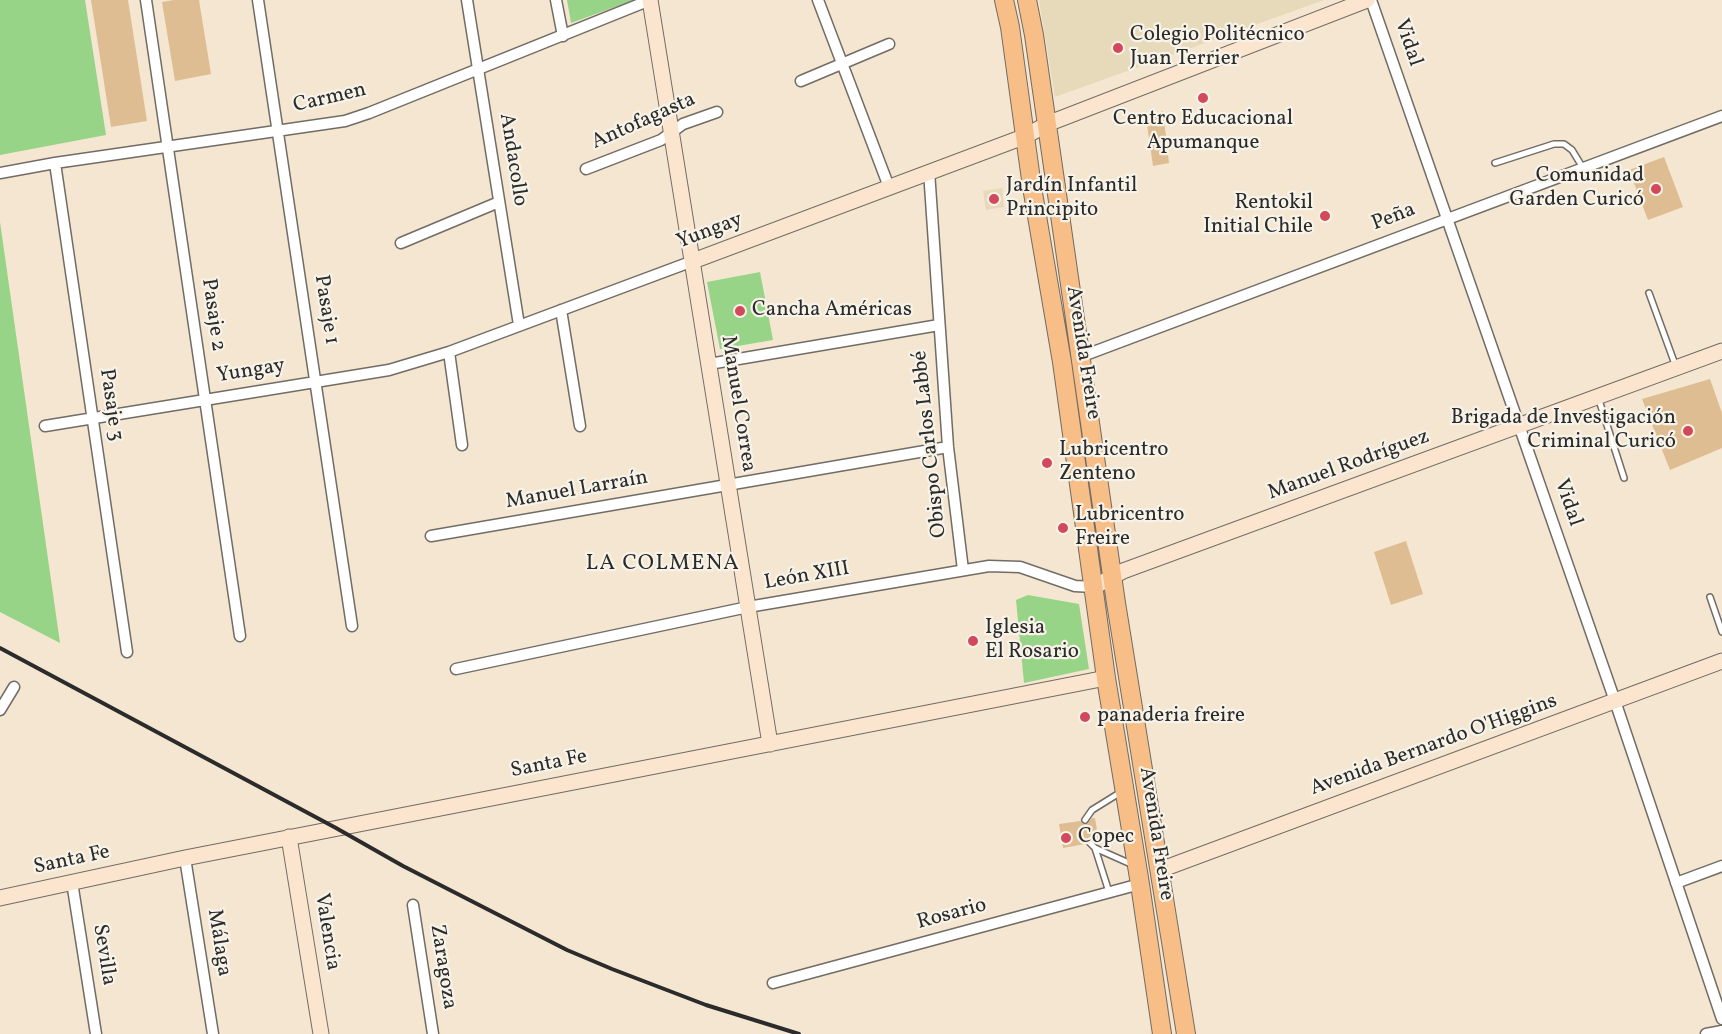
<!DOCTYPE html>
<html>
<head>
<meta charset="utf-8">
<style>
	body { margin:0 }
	canvas { display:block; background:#f4e6d0 }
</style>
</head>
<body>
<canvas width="1722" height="1034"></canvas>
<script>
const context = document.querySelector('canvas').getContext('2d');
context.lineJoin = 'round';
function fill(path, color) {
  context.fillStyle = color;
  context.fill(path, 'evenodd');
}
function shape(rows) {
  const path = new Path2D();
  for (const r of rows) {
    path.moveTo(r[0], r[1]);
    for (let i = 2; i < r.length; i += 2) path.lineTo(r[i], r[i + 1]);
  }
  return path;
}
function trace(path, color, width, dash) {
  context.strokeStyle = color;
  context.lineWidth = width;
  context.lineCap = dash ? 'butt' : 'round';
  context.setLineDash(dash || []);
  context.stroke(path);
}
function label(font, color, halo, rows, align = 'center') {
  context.font = font + ' Vollkorn,serif';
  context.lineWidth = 4.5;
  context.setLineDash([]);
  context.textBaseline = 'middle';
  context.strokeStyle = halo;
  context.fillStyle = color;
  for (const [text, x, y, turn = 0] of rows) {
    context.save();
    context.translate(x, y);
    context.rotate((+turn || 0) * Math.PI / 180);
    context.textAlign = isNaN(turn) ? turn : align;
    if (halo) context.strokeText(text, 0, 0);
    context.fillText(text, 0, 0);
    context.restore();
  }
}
const built = shape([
	[1039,0,1324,0,1055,97],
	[1002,188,1004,207,986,210,983,191]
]);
const green = shape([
	[0,0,85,0,106,135,0,155],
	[567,0,634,0,571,23],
	[0,222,60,643,0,612],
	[760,272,773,340,720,349,707,282],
	[1028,595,1079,604,1089,669,1024,683,1016,600]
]);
const building = shape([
	[91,0,128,0,147,121,111,127],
	[174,0,199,0,211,74,175,81,162,2],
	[1163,111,1169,163,1153,166,1146,118],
	[1664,157,1683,207,1648,220,1629,170],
	[1710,379,1722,413,1722,448,1670,470,1642,399],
	[1406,541,1423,594,1391,605,1374,552],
	[1092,818,1095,818,1099,842,1096,842,1089,838,1086,840,1085,844,1063,848,1059,824,1080,821,1085,825]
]);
const lane = shape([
	[1495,163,1554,144,1564,144,1572,150,1583,168],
	[1649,293,1676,367],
	[1598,397,1624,478],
	[1710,597,1722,632],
	[1085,820,1092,810,1121,792],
	[1090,843,1095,848,1131,864],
	[1095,848,1109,892]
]);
const street = shape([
	[146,0,240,636],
	[258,0,352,626],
	[467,0,519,325],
	[556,0,563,36],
	[818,0,889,187],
	[1371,0,1615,701,1722,1019],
	[801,81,889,44],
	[55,163,127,652],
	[586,169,661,140,683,124,717,112],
	[929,171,948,447,963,570],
	[0,173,55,163,345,121,369,113,650,0],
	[401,243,499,202],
	[561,310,580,426],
	[449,352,462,445],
	[1080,357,1722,116],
	[709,364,939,325],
	[45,426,389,370,449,352,693,261],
	[431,536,948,447],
	[456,669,748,607,989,566,1020,567,1075,586,1094,587],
	[0,710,14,687],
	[185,858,213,1034],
	[72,882,96,1034],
	[1676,883,1722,866],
	[413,905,433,1034],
	[773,983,1140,884],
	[1706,1034,1722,1031]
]);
const secondary = shape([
	[650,0,770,744],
	[693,261,1026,136,1047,124,1367,0],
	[1094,587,1123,571,1722,351],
	[289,837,321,1034],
	[1160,870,1722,661],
	[0,898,185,858,1106,678]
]);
const primary = shape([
	[1004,0,1010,27,1032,187,1062,362,1106,678,1140,884,1162,1034],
	[1027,0,1034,35,1116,603,1186,1034]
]);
const rail = shape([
	[0,648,336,828,403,866,567,950,612,969,706,1005,799,1034]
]);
const markers = [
	[1118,48,6,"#d1495b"],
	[1203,98,6,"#d1495b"],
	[1656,189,6,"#d1495b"],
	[994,199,6,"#d1495b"],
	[1325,216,6,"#d1495b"],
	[740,311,6,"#d1495b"],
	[1688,431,6,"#d1495b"],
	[1047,463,6,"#d1495b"],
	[1063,528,6,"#d1495b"],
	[973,641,6,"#d1495b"],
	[1085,717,6,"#d1495b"],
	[1066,838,6,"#d1495b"]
];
const poiNames = [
	["Colegio Politécnico",1130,36],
	["Juan Terrier",1130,60],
	["Centro Educacional",1203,120,"center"],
	["Apumanque",1203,144,"center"],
	["Comunidad",1644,177,"right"],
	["Garden Curicó",1644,201,"right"],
	["Jardín Infantil",1006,187],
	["Principito",1006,211],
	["Rentokil",1313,204,"right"],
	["Initial Chile",1313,228,"right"],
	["Cancha Américas",752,311],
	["Brigada de Investigación",1676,419,"right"],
	["Criminal Curicó",1676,443,"right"],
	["Lubricentro",1059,451],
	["Zenteno",1059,475],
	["Lubricentro",1075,516],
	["Freire",1075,540],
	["Iglesia",985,629],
	["El Rosario",985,653],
	["panaderia freire",1097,717],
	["Copec",1078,838]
];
const streetNames = [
	["Vidal",1407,43,71],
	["Carmen",330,99,-13],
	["Antofagasta",644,122,-24],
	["Andacollo",512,160,81],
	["Peña",1394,218,-21],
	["Yungay",710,232,-21],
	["Pasaje 1",325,310,81],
	["Pasaje 2",212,315,82],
	["Avenida Freire",1082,353,81],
	["Yungay",251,372,-9],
	["Manuel Correa",737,404,81],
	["Pasaje 3",110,405,82],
	["Obispo Carlos Labbé",931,444,-96],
	["Manuel Rodríguez",1349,466,-20],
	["Manuel Larraín",577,491,-10],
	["Vidal",1567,503,71],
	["León XIII",807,577,-10],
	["Avenida Bernardo O'Higgins",1434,746,-20],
	["Santa Fe",549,765,-11],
	["Avenida Freire",1155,834,81],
	["Santa Fe",72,861,-12],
	["Rosario",952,915,-15],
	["Valencia",326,932,81],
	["Málaga",218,943,81],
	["Sevilla",103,955,81],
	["Zaragoza",442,967,81]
];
const neighbourhoodNames = [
	["LA COLMENA",663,565]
];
fill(built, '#e7daba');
fill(green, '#97d488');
fill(building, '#dfbd92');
trace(lane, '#716c65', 8);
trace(street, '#716c65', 13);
trace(secondary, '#716c65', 17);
trace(primary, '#716c65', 20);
trace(lane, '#fff', 5);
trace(street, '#fff', 10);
trace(secondary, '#fce5cf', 15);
trace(primary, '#f7be87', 18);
trace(rail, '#2b2b2b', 4);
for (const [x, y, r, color] of markers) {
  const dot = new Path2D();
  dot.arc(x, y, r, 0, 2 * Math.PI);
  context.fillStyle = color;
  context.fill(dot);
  trace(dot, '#f7f3e8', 2);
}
label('21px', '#2b2b2b', '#f7f3e8', poiNames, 'left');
label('21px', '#2b2b2b', '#f7f3e8', streetNames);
context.letterSpacing = '1.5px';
label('22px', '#2b2b2b', '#f7f3e8', neighbourhoodNames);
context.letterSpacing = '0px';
</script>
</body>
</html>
